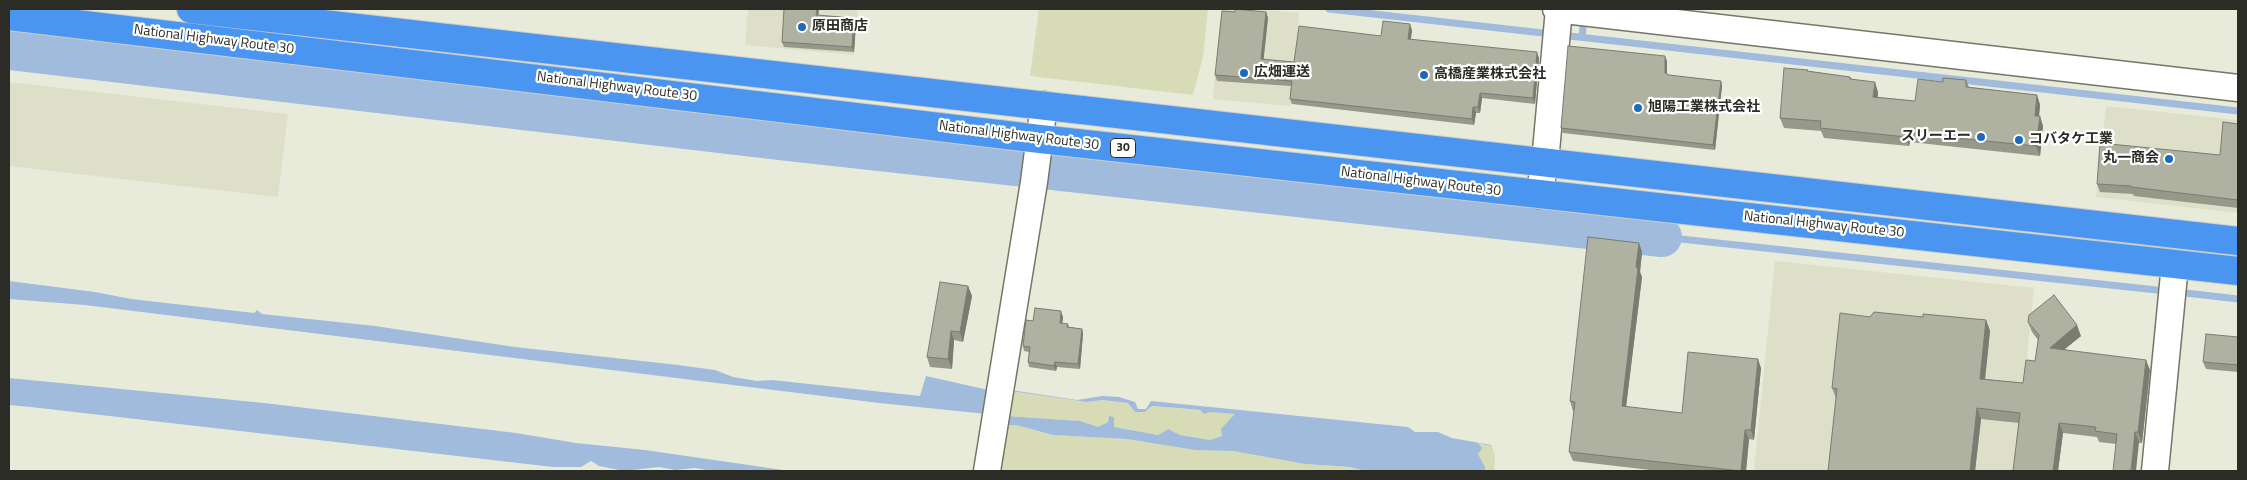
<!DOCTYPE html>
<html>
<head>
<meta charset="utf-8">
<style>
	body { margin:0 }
	#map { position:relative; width:2247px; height:480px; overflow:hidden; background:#e9ebda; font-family:"Titillium Web",sans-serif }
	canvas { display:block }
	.frame { position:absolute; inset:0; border:10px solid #2b2c26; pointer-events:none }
</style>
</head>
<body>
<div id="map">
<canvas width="2247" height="480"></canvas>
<div class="frame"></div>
</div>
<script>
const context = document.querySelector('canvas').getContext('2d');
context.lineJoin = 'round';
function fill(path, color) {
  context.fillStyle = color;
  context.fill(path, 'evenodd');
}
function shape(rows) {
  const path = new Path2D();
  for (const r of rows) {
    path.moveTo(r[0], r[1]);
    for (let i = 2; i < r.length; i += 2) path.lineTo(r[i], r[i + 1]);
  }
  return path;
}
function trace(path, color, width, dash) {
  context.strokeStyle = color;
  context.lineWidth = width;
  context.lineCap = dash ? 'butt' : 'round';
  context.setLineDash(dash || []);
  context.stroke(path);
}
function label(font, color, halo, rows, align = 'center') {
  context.font = font + ' "Titillium Web","Noto Sans JP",sans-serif';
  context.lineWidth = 4.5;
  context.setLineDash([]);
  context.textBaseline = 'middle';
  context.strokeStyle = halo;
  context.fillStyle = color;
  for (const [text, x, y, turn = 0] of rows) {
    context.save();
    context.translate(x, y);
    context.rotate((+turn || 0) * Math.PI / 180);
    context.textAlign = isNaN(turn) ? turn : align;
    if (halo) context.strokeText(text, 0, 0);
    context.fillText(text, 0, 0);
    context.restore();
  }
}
const built = shape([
	[748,9,858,9,854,55,745,45],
	[1221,9,1256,9,1299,13,1291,106,1213,99],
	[9,82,288,114,278,197,9,166],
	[2106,106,2238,120,2238,213,2096,197],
	[1775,261,2034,288,2015,471,1754,471]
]);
const green = shape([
	[1039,9,1208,9,1203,57,1193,95,1030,76],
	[1017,392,1087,402,1102,400,1128,403,1135,412,1145,412,1152,406,1166,407,1235,414,1223,436,1210,440,1180,435,1168,429,1158,435,1114,427,1109,417,1108,422,1098,427,1080,421,1006,416,1007,393],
	[1016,425,1053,435,1127,439,1195,450,1233,451,1305,464,1350,467,1365,471,995,471,1001,426],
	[1477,443,1491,446,1495,456,1494,471,1485,471,1485,467,1478,454]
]);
const water = shape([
	[9,281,95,292,131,299,254,313,257,310,262,314,375,326,515,347,678,365,715,370,733,377,757,381,772,380,920,396,926,376,993,391,987,414,879,403,85,305,9,299],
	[9,378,264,403,516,433,576,443,645,450,790,471,712,471,695,468,676,470,659,467,624,471,599,466,591,461,581,467,553,467,31,407,9,405],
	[1017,391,1077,400,1102,396,1119,397,1135,402,1138,409,1146,409,1151,401,1408,427,1415,432,1438,432,1452,438,1491,445,1495,456,1494,471,1495,456,1491,446,1478,443,1482,448,1478,454,1485,467,1485,471,1365,471,1350,467,1305,464,1233,451,1195,450,1127,439,1053,435,1016,425,1001,426,1007,393],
	[1017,392,1087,402,1102,400,1128,403,1135,412,1145,412,1152,406,1166,407,1200,410,1204,414,1210,412,1235,414,1221,429,1222,436,1210,440,1180,435,1168,429,1158,435,1114,427,1114,417,1109,416,1108,422,1098,427,1080,421,1006,416,1007,393]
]);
const stream = shape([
	[1329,9,2238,111],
	[1582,37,1584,18],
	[1662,237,2166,291],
	[2177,292,2238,299]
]);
const river = shape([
	[9,50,787,141,1662,237]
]);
const minor = shape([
	[1556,9,2238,88],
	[1539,195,1545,162,1559,9],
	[987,471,1034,182,1044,105],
	[2155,471,2175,264]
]);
const highway = shape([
	[191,9,2238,241],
	[9,16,1040,139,2238,271]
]);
const wall = shape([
	[1235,12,1266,12,1268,18,1263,60,1294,62,1381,36,1412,30,1411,39,1539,58,1535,104,1482,98,1480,113,1476,113,1474,125,1292,104,1290,99,1291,86,1217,81,1215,75],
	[818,16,856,23,854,52,784,47,782,42],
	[1667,61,1667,74,1669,75,1721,81,1722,86,1715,150,1563,133,1561,128],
	[1808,71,1850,77,1852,79,1878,92,1878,97,1915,101,1943,82,1966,80,1969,87,2037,95,2040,105,2039,116,2043,126,2040,156,1910,142,1909,146,1824,138,1821,131,1784,128,1780,118],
	[2238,124,2238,208,2134,196,2133,194,2100,192,2097,184,2220,155],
	[1639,243,1642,252,1640,272,1642,277,1626,407,1682,413,1761,368,1754,440,1749,439,1746,471,1659,471,1573,461,1569,452,1574,411,1573,411,1570,401],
	[968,286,972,296,963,342,954,340,952,369,930,367,927,357],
	[1063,317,1062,323,1068,324,1069,327,1082,329,1083,334,1080,369,1057,367,1056,371,1029,367,1028,362,1029,352,1024,351,1023,346,1033,321],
	[1923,317,1986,320,1990,331,1985,379,2023,383,2035,361,2038,340,2032,332,2028,322,2081,336,2064,349,2150,370,2142,443,2116,444,2099,442,2097,437,2063,433,2058,471,2013,471,2019,423,1981,419,1975,471,1828,471,1836,398,1832,388],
	[2238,337,2238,372,2206,369,2203,362]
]);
const shadedWall = shape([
	[817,9,819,9,818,21,816,15],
	[1266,12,1268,18,1263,65,1261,59],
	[854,18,856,23,854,52,852,47],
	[1410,24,1412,30,1410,44,1408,39],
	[1537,52,1539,58,1535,104,1533,98],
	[1665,56,1667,61,1667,78,1665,73],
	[1721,81,1722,86,1715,150,1713,145],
	[1875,82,1878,92,1877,106,1873,97],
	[1480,93,1482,98,1480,113,1478,107],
	[2037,95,2040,105,2038,126,2035,116],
	[1473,107,1476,113,1474,125,1472,119],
	[2040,116,2043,126,2040,156,2036,146],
	[1906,133,1910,142,1909,146,1906,137],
	[1639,243,1642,252,1640,272,1642,277,1625,415,1622,406,1636,267],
	[968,286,972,296,963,342,960,332],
	[1061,311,1063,317,1062,328,1060,323],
	[1986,320,1990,331,1984,389,1980,379],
	[2077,325,2081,336,2054,358,2050,348],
	[1082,329,1083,334,1080,369,1078,364],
	[951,331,954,340,952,369,948,359],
	[1758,359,1761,368,1754,440,1751,430],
	[2146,360,2150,370,2142,443,2138,432],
	[1055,362,1057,367,1056,371,1054,366],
	[1977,408,1981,419,1975,471,1970,471],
	[2059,423,2063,433,2058,471,2053,471],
	[1745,430,1749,439,1746,471,1741,471],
	[2135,432,2139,442,2136,471,2131,471]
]);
const building = shape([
	[784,9,817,9,816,15,854,18,852,47,782,42,784,9],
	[1235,9,1266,12,1261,59,1294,62,1299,26,1381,36,1383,21,1410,24,1408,39,1537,52,1533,98,1480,93,1478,107,1473,107,1472,119,1290,99,1292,81,1215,75,1222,11,1235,12,1235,9],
	[1568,46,1665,56,1665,73,1669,75,1721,81,1713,145,1561,128,1568,46],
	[1784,68,1808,70,1807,71,1850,77,1850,79,1875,82,1873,97,1915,101,1918,79,1943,82,1943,78,1966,80,1966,87,2037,95,2035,116,2040,116,2036,146,1906,133,1906,137,1820,128,1821,121,1780,118,1784,68],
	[2223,122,2238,124,2238,200,2131,187,2131,186,2097,184,2100,143,2220,155,2223,122],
	[1588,237,1639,243,1636,267,1638,268,1622,406,1682,413,1688,352,1758,359,1751,430,1745,430,1741,471,1569,452,1575,402,1570,401,1588,237],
	[940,282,968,286,960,332,951,331,948,359,927,357,940,282],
	[2054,295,2077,325,2050,348,2146,360,2138,432,2135,432,2131,471,2113,471,2117,434,2095,431,2096,427,2059,423,2053,471,2013,471,2020,413,1977,408,1970,471,1828,471,1837,389,1832,388,1840,313,1870,317,1874,312,1923,317,1923,314,1986,320,1980,379,2023,383,2026,360,2035,361,2039,335,2028,322,2029,315,2054,295],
	[1035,308,1061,311,1060,323,1068,324,1067,327,1082,329,1078,364,1055,362,1054,366,1028,362,1030,347,1023,346,1026,320,1033,321,1035,308],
	[2206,334,2238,337,2238,365,2203,362,2206,334]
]);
const markers = [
	[802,27,5,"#2068b8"],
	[1244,73,5,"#2068b8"],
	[1424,75,5,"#2068b8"],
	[1638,108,5,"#2068b8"],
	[1981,137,5,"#2068b8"],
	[2019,140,5,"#2068b8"],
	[2169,159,5,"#2068b8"]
];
const shields = [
	[1123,148,25]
];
const shieldNames = [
	["30",1123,148]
];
const poiNames = [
	["原田商店",812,27],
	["広畑運送",1254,73],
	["高橋産業株式会社",1434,75],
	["旭陽工業株式会社",1648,108],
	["スリーエー",1971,137,"right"],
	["コバタケ工業",2029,140],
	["丸一商会",2159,159,"right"]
];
const streetNames = [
	["National Highway Route 30",214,40,7],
	["National Highway Route 30",617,87,7],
	["National Highway Route 30",1019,136,7],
	["National Highway Route 30",1421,182,7],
	["National Highway Route 30",1824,225,6]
];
fill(built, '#dddfc8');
fill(green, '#d8dcb6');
fill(water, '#a0bbdc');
trace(stream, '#a0bbdc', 7);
trace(river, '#a0bbdc', 40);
trace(minor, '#757667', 29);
trace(highway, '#cccccb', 30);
trace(minor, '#fff', 26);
trace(highway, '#4995ef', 28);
fill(wall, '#96988a');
fill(shadedWall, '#7a7c71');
fill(building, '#afb1a1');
trace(building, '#7a7c71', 1);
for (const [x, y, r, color] of markers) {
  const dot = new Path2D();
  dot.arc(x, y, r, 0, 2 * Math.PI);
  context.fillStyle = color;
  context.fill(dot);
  trace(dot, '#fff', 2);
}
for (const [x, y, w] of shields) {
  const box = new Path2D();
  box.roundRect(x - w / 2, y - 9.5, w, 19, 4);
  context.fillStyle = '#fff';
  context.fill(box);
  trace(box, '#2b2c26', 1);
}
label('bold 12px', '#2b2c26', null, shieldNames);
label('bold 14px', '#2b2c26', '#fff', poiNames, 'left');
label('14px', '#2b2c26', '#fff', streetNames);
</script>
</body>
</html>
